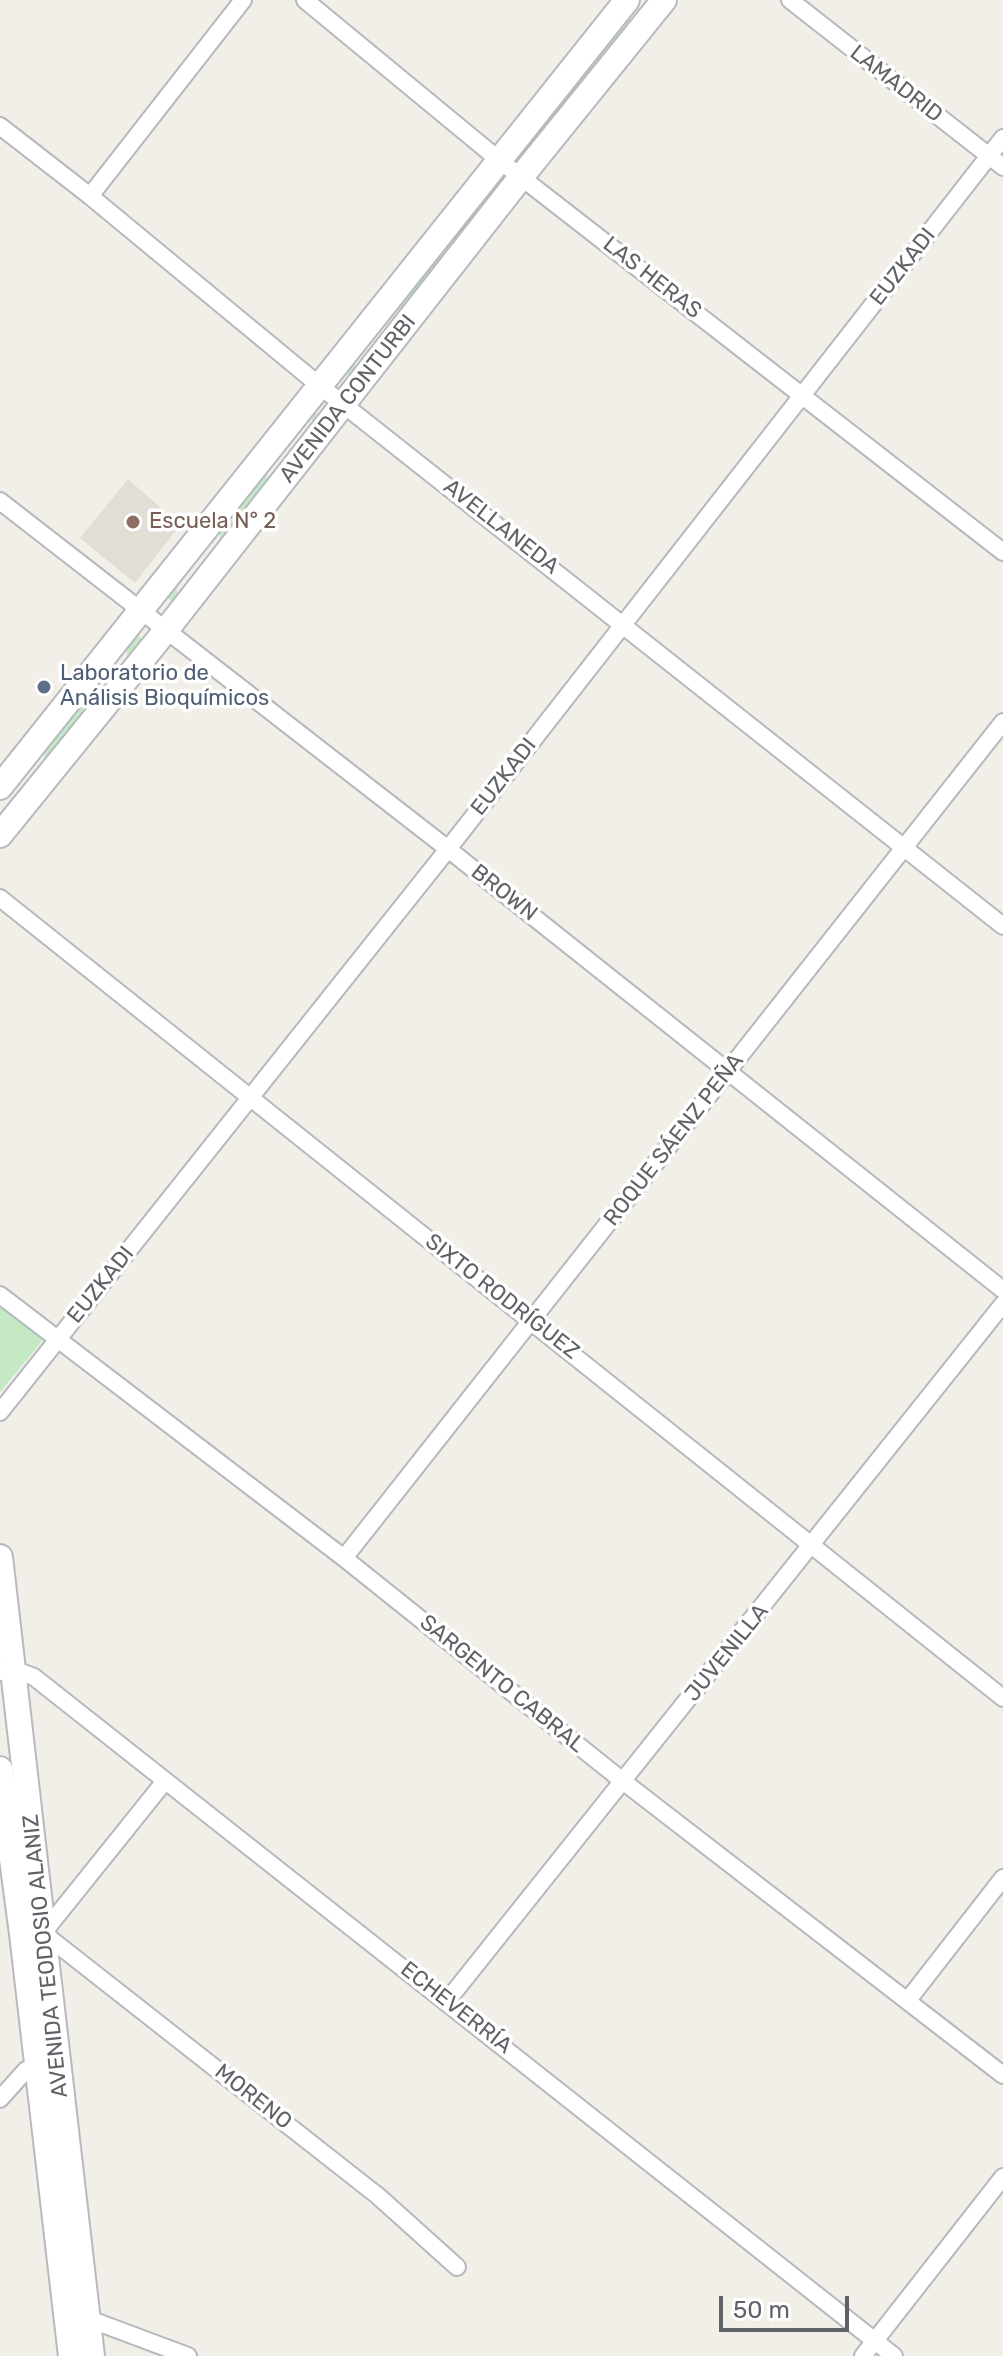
<!DOCTYPE html>
<html>
<head>
<meta charset="utf-8">
<style>
	body { margin:0 }
	#map { position:relative; width:1003px; height:2356px; overflow:hidden; background:#f1efe8; font-family:Rubik,sans-serif }
	canvas { display:block }
	.scale { position:absolute; left:719px; top:2296px; width:130px; height:36px; box-sizing:border-box; border:4px solid #5f6368; border-top:0; padding-left:10px; font-size:24px; line-height:28px; white-space:nowrap; color:#5f6368; -webkit-text-stroke:6px #fff; paint-order:stroke }
</style>
</head>
<body>
<div id="map">
<canvas width="1003" height="2356"></canvas>
<div class="scale">50 m</div>
</div>
<script>
const context = document.querySelector('canvas').getContext('2d');
context.lineJoin = 'round';
function fill(path, color) {
  context.fillStyle = color;
  context.fill(path, 'evenodd');
}
function shape(rows) {
  const path = new Path2D();
  for (const r of rows) {
    path.moveTo(r[0], r[1]);
    for (let i = 2; i < r.length; i += 2) path.lineTo(r[i], r[i + 1]);
  }
  return path;
}
function trace(path, color, width, dash) {
  context.strokeStyle = color;
  context.lineWidth = width;
  context.lineCap = dash ? 'butt' : 'round';
  context.setLineDash(dash || []);
  context.stroke(path);
}
function label(font, color, halo, rows, align = 'center') {
  context.font = font + ' Rubik,sans-serif';
  context.lineWidth = 7;
  context.setLineDash([]);
  context.textBaseline = 'middle';
  context.strokeStyle = halo;
  context.fillStyle = color;
  for (const [text, x, y, turn = 0] of rows) {
    context.save();
    context.translate(x, y);
    context.rotate((+turn || 0) * Math.PI / 180);
    context.textAlign = isNaN(turn) ? turn : align;
    if (halo) context.strokeText(text, 0, 0);
    context.fillText(text, 0, 0);
    context.restore();
  }
}
const education = shape([
	[128,479,180,525,135,583,80,538]
]);
const green = shape([
	[635,0,640,0,629,15,631,30,532,153,521,144,533,129,534,144,576,92,575,76],
	[488,185,499,195,487,210,485,195,441,249,444,265,353,379,342,369,354,355,355,371,399,316,396,301],
	[311,409,322,418,315,428,311,416,266,472,268,487,175,604,163,594,176,579,177,595,220,541,219,525],
	[134,632,145,642,129,662,126,648,84,702,85,718,44,763,45,743],
	[0,1302,40,1334,42,1341,0,1392]
]);
const street = shape([
	[305,0,499,160,1003,552],
	[790,0,1003,167],
	[0,126,90,196,320,386,1003,926],
	[90,196,243,0],
	[0,501,448,849,1003,1290],
	[0,898,1003,1698],
	[0,1295,344,1558,624,1782,1003,2075],
	[0,1412,448,849,1003,138],
	[344,1558,1003,722],
	[0,1672,13,1669,34,1677,894,2356],
	[40,1933,43,1933,165,1781],
	[43,1933,378,2196,457,2267],
	[908,2000,1003,1878],
	[447,2001,1003,1304],
	[0,2099,26,2070,45,2066],
	[81,2316,188,2356],
	[863,2356,1003,2177]
]);
const secondary = shape([
	[0,787,627,0],
	[0,835,167,629,521,177,664,0],
	[0,1557,92,2356],
	[0,1769,22,1934,71,2356]
]);
const markers = [
	[133,522,8,"#8d6e63"],
	[44,687,8,"#5c6f8a"]
];
const streetNames = [
	["LAMADRID",896,84,38],
	["EUZKADI",903,267,-52],
	["LAS HERAS",652,278,38],
	["AVENIDA CONTURBI",348,399,-52],
	["AVELLANEDA",501,527,38],
	["EUZKADI",504,777,-52],
	["BROWN",504,893,38],
	["ROQUE SÁENZ PEÑA",674,1140,-52],
	["EUZKADI",101,1285,-51],
	["SIXTO RODRÍGUEZ",502,1297,38],
	["JUVENILLA",727,1653,-51],
	["SARGENTO CABRAL",502,1684,39],
	["AVENIDA TEODOSIO ALANIZ",46,1956,-96],
	["ECHEVERRÍA",456,2008,38],
	["MORENO",253,2097,38]
];
const educationNames = [
	["Escuela N° 2",149,522]
];
const serviceNames = [
	["Laboratorio de",60,674],
	["Análisis Bioquímicos",60,699]
];
fill(education, '#e1ded6');
fill(green, '#c5e8c5');
trace(street, '#b5b8bc', 20);
trace(secondary, '#b6babf', 28);
trace(street, '#fff', 16);
trace(secondary, '#fff', 24);
for (const [x, y, r, color] of markers) {
  const dot = new Path2D();
  dot.arc(x, y, r, 0, 2 * Math.PI);
  context.fillStyle = color;
  context.fill(dot);
  trace(dot, '#fff', 3);
}
label('22px', '#5f6368', '#fff', streetNames);
label('22px', '#785e54', '#fff', educationNames, 'left');
label('22px', '#4e5e75', '#fff', serviceNames, 'left');
</script>
</body>
</html>
